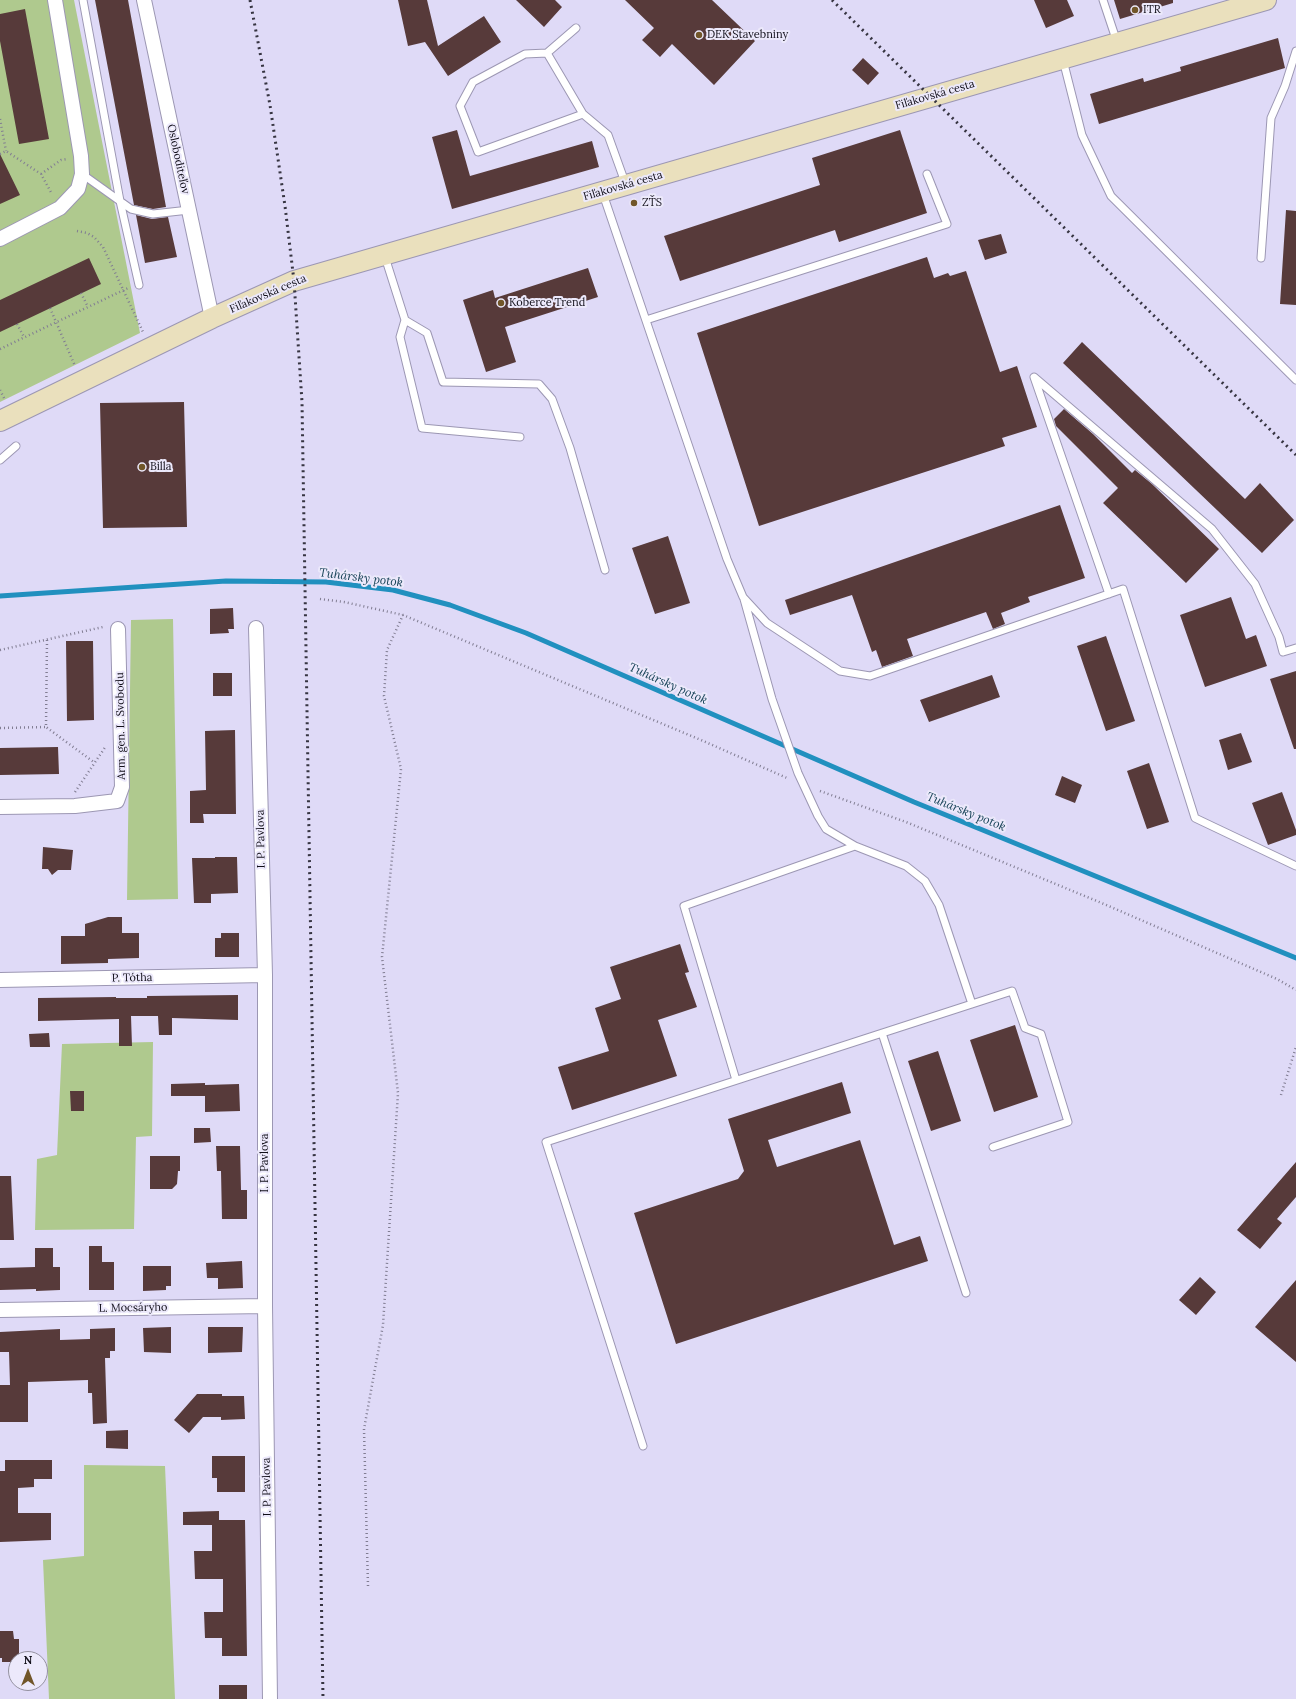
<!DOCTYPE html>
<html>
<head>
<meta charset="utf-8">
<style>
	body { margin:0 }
	#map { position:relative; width:1296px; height:1699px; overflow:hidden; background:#dfdaf7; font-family:Lora,serif }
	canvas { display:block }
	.north { position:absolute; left:8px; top:1651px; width:40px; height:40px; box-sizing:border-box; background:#ece9fb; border:1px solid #9491a0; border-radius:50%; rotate:0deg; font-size:11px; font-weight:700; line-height:16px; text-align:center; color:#100e18 }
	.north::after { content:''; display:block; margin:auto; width:14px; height:18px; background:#715629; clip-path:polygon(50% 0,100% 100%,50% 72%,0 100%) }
</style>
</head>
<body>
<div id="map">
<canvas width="1296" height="1699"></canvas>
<div class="north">N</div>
</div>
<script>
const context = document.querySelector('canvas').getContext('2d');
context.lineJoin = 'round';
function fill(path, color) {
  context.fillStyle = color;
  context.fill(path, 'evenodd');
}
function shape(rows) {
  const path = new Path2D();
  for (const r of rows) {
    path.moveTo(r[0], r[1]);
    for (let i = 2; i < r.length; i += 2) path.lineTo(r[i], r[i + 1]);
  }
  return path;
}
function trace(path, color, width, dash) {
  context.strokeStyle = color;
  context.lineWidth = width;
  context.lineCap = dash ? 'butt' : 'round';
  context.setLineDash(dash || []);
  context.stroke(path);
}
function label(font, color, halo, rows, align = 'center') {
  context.font = font + ' Lora,serif';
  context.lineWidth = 4;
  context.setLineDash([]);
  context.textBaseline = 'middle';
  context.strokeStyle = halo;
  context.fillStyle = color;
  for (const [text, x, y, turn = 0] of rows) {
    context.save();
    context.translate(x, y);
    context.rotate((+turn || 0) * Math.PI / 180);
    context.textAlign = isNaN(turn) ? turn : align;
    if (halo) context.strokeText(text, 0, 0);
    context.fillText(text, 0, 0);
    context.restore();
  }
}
const green = shape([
	[0,0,74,0,140,333,0,402],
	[173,619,178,899,127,900,131,620],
	[153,1042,152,1136,136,1137,134,1229,35,1230,37,1159,57,1155,62,1044],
	[84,1465,165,1466,175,1699,49,1699,43,1560,84,1556]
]);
const stream = shape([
	[0,596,226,581,326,582,393,590,450,605,526,633,914,802,1296,958]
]);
const building = shape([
	[95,0,128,0,166,207,153,209,134,205],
	[398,0,427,0,438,46,484,16,501,42,448,76,425,42,408,46],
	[516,0,555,0,562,7,544,27],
	[625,0,712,0,755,41,714,85,672,44,660,57,642,40,654,28],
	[1034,0,1067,0,1074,16,1046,28],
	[1114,0,1173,0,1173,3,1120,19],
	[25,9,49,139,19,144,0,41,0,14],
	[1278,38,1285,68,1099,124,1090,94,1143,78,1144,82,1181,71,1180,67],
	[863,58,879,73,868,85,852,70],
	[457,130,470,176,592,141,599,167,452,209,432,137],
	[900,130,927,213,839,242,835,230,680,281,664,236,820,185,812,158],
	[0,154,20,195,0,204],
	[1286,210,1296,211,1296,305,1280,304],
	[136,215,152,219,168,217,177,257,145,263],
	[1001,234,1007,253,985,260,978,240],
	[927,257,934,278,948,273,950,276,966,271,1000,372,1017,366,1037,427,1002,438,1005,446,759,526,697,333],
	[89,258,101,284,0,332,0,300],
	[588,268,598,297,505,327,516,362,486,372,463,300,493,290,495,298],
	[1082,342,1245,499,1260,483,1294,520,1262,553,1063,363],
	[184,402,187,527,103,528,100,403],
	[1064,409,1093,434,1132,473,1135,470,1152,484,1219,549,1186,583,1103,503,1118,488,1056,426,1054,419],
	[1060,505,1085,578,1028,597,1030,602,1001,613,1005,624,993,629,986,612,907,639,913,656,882,667,876,650,872,652,852,595,790,615,785,600],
	[668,536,690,603,655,614,632,548],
	[1231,597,1246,639,1256,635,1267,666,1205,687,1180,615],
	[233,608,234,629,228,629,229,633,210,634,210,609],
	[1106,636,1135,721,1106,731,1077,646],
	[66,641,93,641,94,720,67,721],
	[1296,671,1296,749,1294,749,1270,679],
	[213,673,232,673,232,696,213,696],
	[992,675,1000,697,929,722,920,700],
	[235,730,236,814,203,814,204,823,190,823,190,791,206,790,205,731],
	[1241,733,1252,762,1228,770,1219,740],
	[58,747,59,774,0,775,0,748],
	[1149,763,1169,822,1147,829,1127,771],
	[1062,776,1082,785,1075,803,1055,795],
	[1282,792,1296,830,1296,835,1268,845,1252,803],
	[43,847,73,850,71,870,58,870,52,875,48,869,42,869],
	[215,857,237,857,238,893,211,894,211,903,194,903,192,858,215,858],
	[108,917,122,917,122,933,139,933,139,958,108,959,108,963,61,964,61,936,85,936,85,924],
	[221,933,239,933,239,957,215,957,215,938,221,938],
	[680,944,689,972,685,973,697,1007,658,1020,677,1076,572,1110,558,1067,609,1051,595,1008,621,999,610,967],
	[238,995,238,1020,172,1018,172,1035,159,1035,158,1016,131,1016,132,1046,119,1046,119,1019,38,1021,38,998,116,997,116,998,147,998,147,996],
	[1015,1025,1038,1097,994,1112,970,1040],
	[49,1033,50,1047,30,1047,29,1034],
	[938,1051,961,1121,931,1131,908,1061],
	[842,1082,851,1113,768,1140,777,1167,860,1140,894,1245,920,1236,928,1261,676,1344,634,1213,738,1179,744,1171,728,1119],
	[205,1083,205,1085,239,1084,240,1111,205,1112,205,1087,205,1096,171,1096,171,1084],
	[70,1091,84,1091,84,1111,71,1111],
	[194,1128,210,1128,211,1142,194,1143],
	[216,1146,240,1146,241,1190,247,1190,247,1219,222,1219,221,1171,217,1171],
	[150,1156,180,1156,180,1171,178,1171,177,1184,172,1189,150,1189],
	[1296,1162,1296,1197,1277,1219,1282,1223,1260,1249,1237,1230],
	[0,1176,11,1176,14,1240,0,1240],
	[89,1246,102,1246,102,1262,114,1262,114,1290,89,1290],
	[35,1248,53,1248,53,1267,60,1267,60,1290,36,1291,36,1289,0,1290,0,1268,35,1267],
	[242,1261,243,1288,218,1289,218,1278,207,1278,206,1263],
	[143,1266,171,1266,171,1286,166,1286,166,1290,143,1291],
	[1200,1277,1216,1292,1196,1315,1179,1300],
	[1296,1280,1296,1362,1255,1327],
	[171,1327,171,1353,144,1352,143,1328],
	[208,1327,243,1327,242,1352,208,1353],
	[115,1328,115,1351,110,1351,110,1358,105,1358,107,1423,93,1424,92,1393,88,1393,88,1380,28,1382,28,1422,0,1422,0,1385,10,1385,9,1352,0,1352,0,1332,60,1329,60,1340,90,1339,90,1329],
	[197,1394,222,1394,222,1396,244,1396,245,1419,221,1420,221,1417,203,1417,189,1433,174,1420],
	[128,1430,128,1449,106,1448,106,1431],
	[212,1456,245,1456,245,1492,217,1492,217,1478,212,1478],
	[5,1460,52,1460,52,1479,34,1479,34,1487,18,1488,18,1513,51,1513,51,1540,0,1542,0,1471,5,1471],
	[219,1511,219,1520,245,1520,247,1656,222,1656,222,1638,205,1638,204,1612,223,1612,223,1579,195,1579,194,1551,212,1551,212,1525,183,1525,183,1512],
	[0,1631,13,1631,14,1639,19,1639,19,1659,16,1659,16,1662,2,1662,2,1658,0,1658],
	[219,1685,247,1685,247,1699,219,1699]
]);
const path = shape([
	[0,119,6,151],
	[0,154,6,151,41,174,52,194],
	[41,174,61,160,67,159],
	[77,231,87,233,94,237,103,247,143,332],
	[81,293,88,307],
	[50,308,75,366],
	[17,324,24,337],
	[0,349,128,288],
	[0,390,5,400],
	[320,599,344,602,403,615,701,740,787,778],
	[47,640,46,727,95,763],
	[0,650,103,627],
	[0,728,46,727],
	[820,791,906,822,1104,904,1277,979,1296,990],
	[75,792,106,746],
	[1281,1095,1296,1047],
	[368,1586,364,1429,383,1325,398,1093,382,957,401,769,384,696,387,650,403,615]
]);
const lane = shape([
	[83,0,120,201,139,285],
	[1103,0,1117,42],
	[576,28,547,53,525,54,473,82,460,106,478,152,583,114],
	[547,53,583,114,608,135,626,185],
	[1063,60,1082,135,1111,196,1296,380],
	[82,174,131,209,153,214,189,210],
	[603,194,727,559,743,597,767,623,840,671,870,676,1123,589,1195,818,1296,866],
	[385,257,405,320,427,333,443,382,539,384,552,399,570,448,605,570],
	[1261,258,1271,118,1285,86,1296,51],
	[405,320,400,337,422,428,520,437],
	[646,320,947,224,927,174],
	[0,460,16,446],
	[1109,594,1034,377,1212,529,1255,584,1279,637,1283,652,1296,648],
	[744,599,772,699,798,773,818,816,826,829,855,846,906,866,925,881,939,905,972,1004],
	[882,1033,966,1293],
	[736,1080,684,906,855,846],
	[643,1446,546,1142,1012,991,1025,1028,1041,1034,1068,1122,993,1147]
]);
const street = shape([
	[144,0,212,318],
	[0,239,60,208,78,189,82,174,81,156,55,0],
	[256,628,265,975,265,1306,270,1699],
	[0,807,75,806,117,801,122,787,118,629],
	[0,980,265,975],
	[0,1310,265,1306]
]);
const secondary = shape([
	[0,421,212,318,294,281,1266,0]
]);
const rail = shape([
	[250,0,270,105,285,206,294,281,302,402,323,1699],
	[832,0,1296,455]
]);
const markers = [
	[1135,10,4,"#715629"],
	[699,35,4,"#715629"],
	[634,203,4,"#715629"],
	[501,303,4,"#715629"],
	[142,467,4,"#715629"]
];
const poiNames = [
	["ITR",1143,10],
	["DEK Stavebniny",707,35],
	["ZŤS",642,203],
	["Koberce Trend",509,303],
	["Billa",150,467]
];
const streetNames = [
	["Fiľakovská cesta",935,95,-16],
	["Osloboditeľov",178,159,78],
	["Fiľakovská cesta",623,186,-16],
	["Fiľakovská cesta",268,294,-23],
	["Arm. gen. L. Svobodu",121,726,-91],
	["I. P. Pavlova",261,839,-91],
	["P. Tótha",132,978,-1],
	["I. P. Pavlova",265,1163,-90],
	["L. Mocsáryho",133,1308,-1],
	["I. P. Pavlova",267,1487,-91]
];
const waterNames = [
	["Tuhársky potok",361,578,7],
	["Tuhársky potok",668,684,24],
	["Tuhársky potok",966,812,22]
];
fill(green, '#afc98e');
trace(stream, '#2190bf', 5);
fill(building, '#573a3a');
trace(lane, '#9c97b3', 9);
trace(street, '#9c97b3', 16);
trace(secondary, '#9c97b3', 22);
trace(path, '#817d92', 2.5, [1, 3]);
trace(lane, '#fff', 7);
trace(street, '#fff', 14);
trace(secondary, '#eae0bd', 20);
trace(rail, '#363441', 3, [2, 4]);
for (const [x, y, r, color] of markers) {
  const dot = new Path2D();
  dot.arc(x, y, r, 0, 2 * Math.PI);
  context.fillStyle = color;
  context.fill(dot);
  trace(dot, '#ece9fb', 1.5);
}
label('11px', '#100e18', '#ece9fb', poiNames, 'left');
label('11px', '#100e18', '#ece9fb', streetNames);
label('italic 12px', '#174257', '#ece9fb', waterNames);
</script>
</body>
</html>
